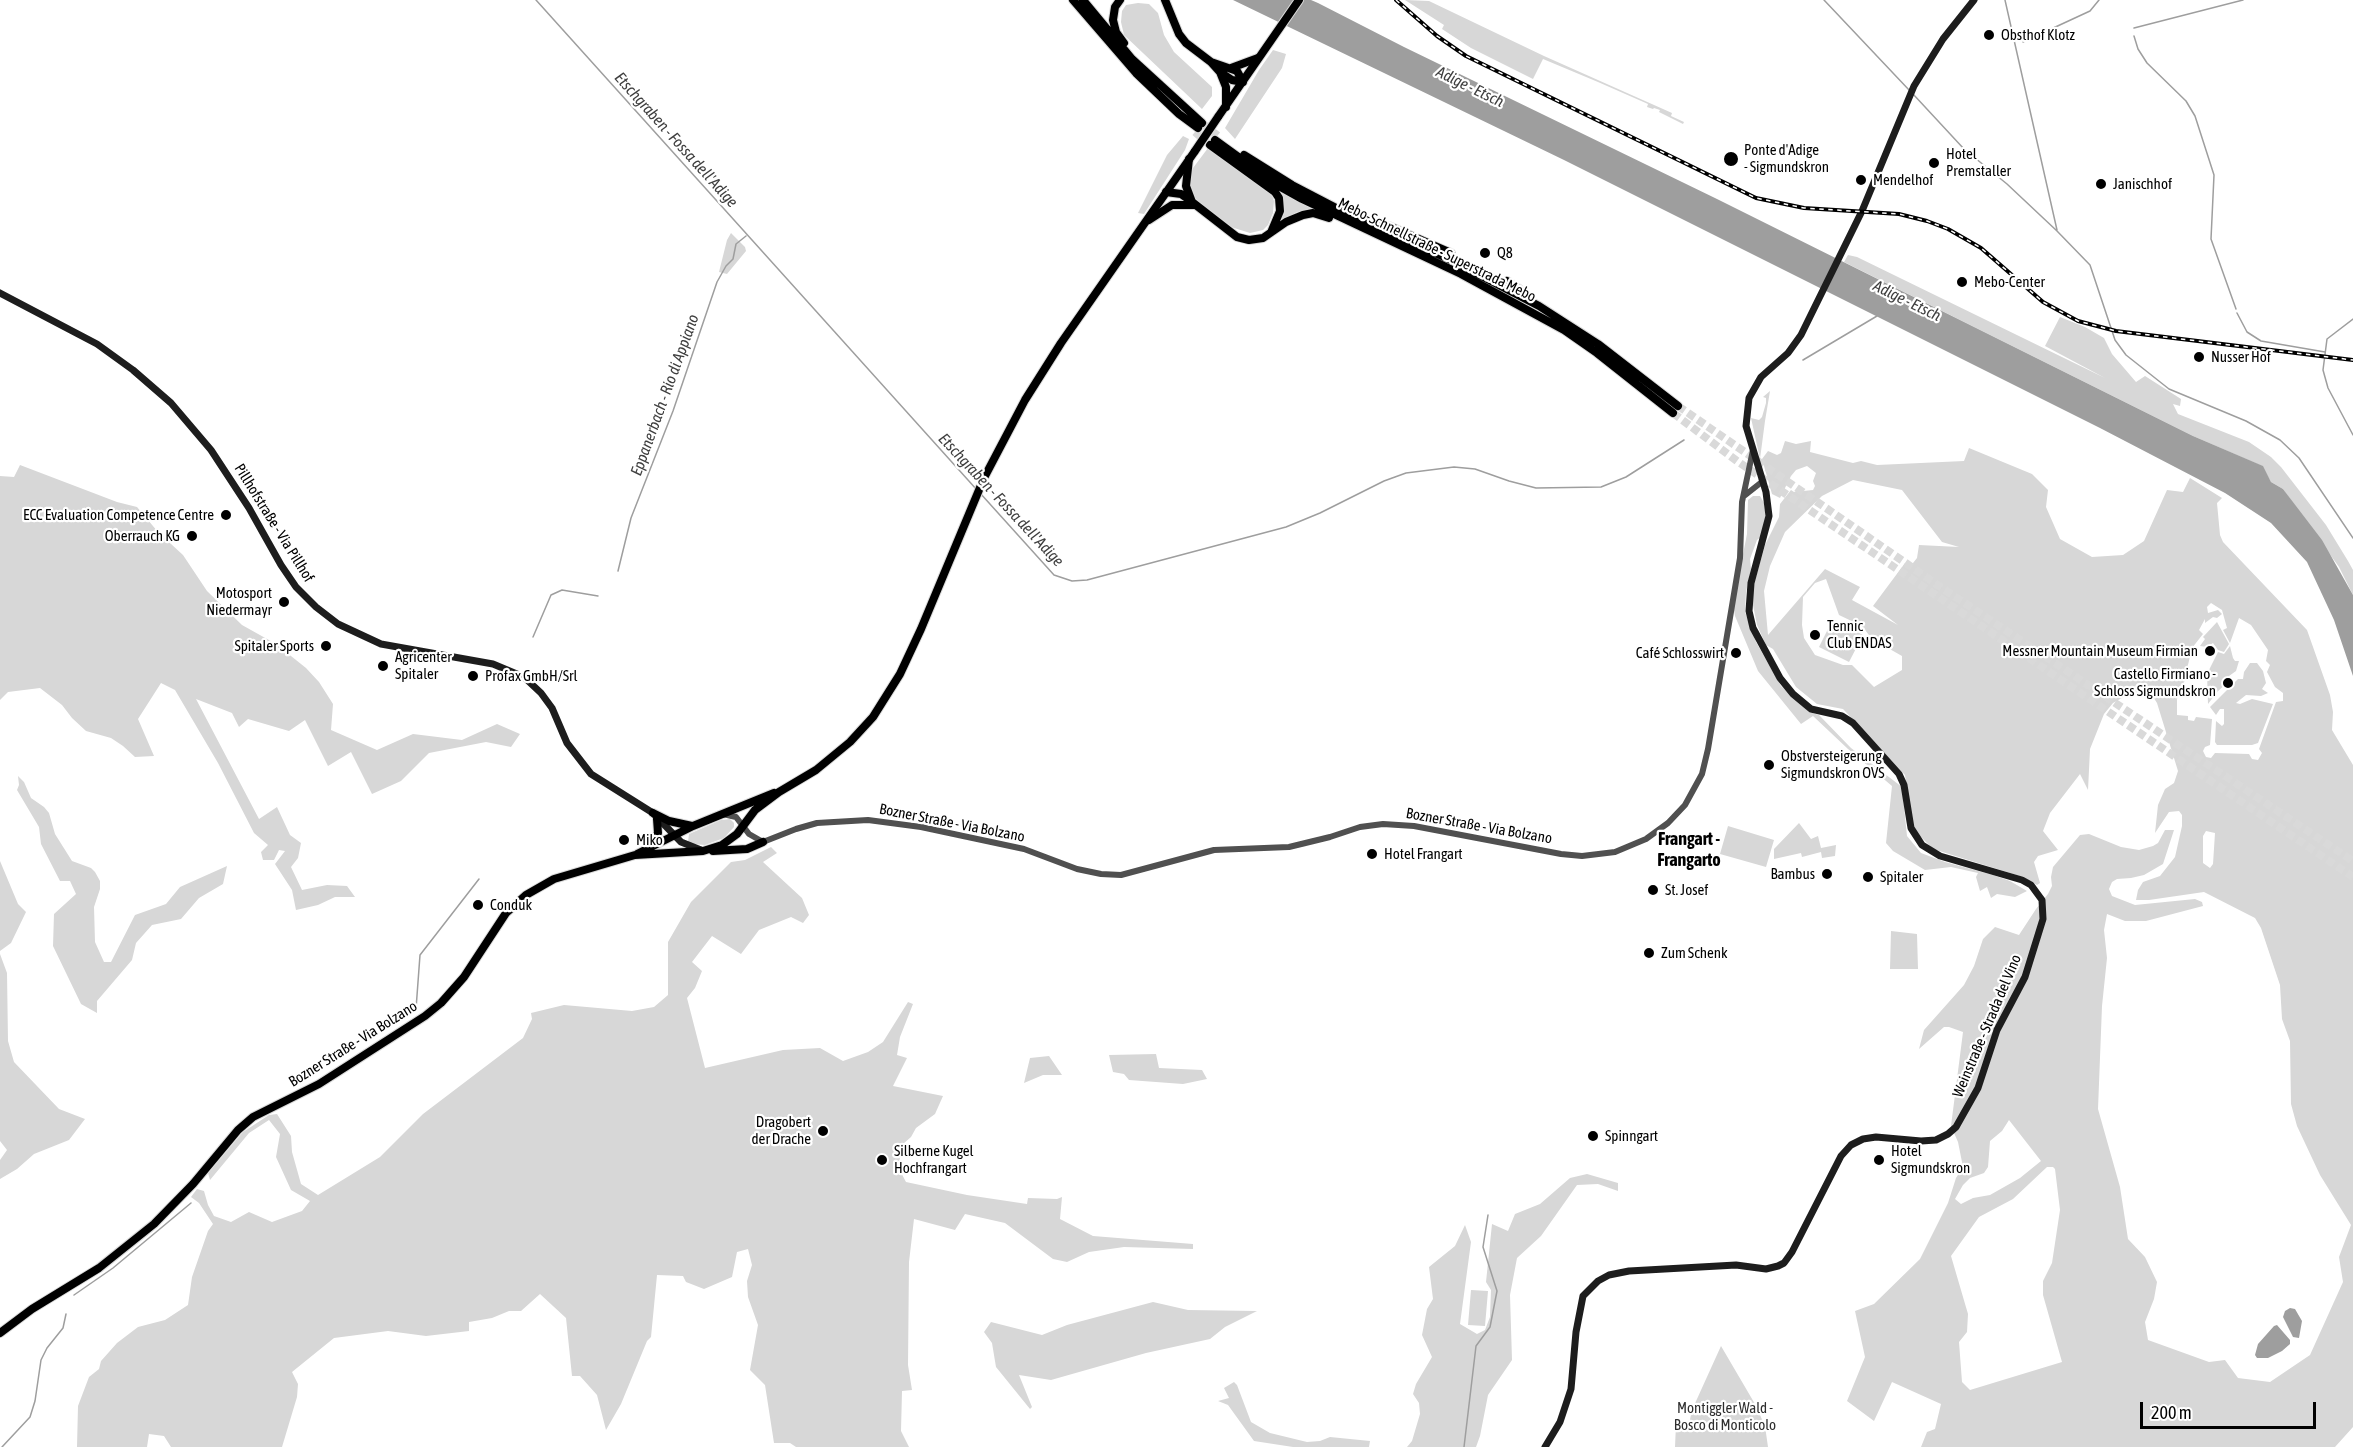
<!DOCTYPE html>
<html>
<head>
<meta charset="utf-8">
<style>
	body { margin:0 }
	#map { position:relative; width:2353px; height:1447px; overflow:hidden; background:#fff; font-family:"Asap Condensed",sans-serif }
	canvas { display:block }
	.scale { position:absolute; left:2140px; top:1402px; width:176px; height:27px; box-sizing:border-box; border:3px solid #000; border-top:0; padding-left:8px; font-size:18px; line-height:21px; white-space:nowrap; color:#000; -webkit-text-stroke:4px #fff; paint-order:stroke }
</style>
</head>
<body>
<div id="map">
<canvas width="2353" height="1447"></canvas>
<div class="scale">200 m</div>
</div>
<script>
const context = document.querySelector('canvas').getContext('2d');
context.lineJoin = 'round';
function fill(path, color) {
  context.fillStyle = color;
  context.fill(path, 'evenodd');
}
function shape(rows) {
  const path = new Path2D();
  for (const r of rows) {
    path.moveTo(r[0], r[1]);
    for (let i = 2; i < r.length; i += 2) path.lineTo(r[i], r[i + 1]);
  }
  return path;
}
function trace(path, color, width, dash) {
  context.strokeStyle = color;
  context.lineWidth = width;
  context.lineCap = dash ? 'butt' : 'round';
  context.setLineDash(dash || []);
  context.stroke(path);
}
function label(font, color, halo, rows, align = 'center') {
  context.font = font + ' "Asap Condensed",sans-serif';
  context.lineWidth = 4.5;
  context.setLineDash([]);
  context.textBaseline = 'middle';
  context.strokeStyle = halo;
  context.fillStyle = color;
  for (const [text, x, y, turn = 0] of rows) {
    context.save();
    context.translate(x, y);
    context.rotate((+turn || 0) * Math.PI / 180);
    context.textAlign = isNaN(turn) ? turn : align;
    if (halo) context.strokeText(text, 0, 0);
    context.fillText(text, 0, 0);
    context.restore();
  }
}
const green = shape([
	[1405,0,1429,1,1544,56,1672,113,1671,116,1684,122,1683,124,1659,112,1660,110,1654,108,1653,109,1647,107,1648,104,1598,82,1543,59,1533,79,1471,48,1442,29,1444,25],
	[1138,3,1149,4,1158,13,1164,35,1174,52,1212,87,1212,96,1202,109,1124,35,1121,22,1122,11,1126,5],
	[1273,50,1286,54,1282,68,1235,139,1225,128,1259,70],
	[1183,136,1189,139,1185,150,1144,214,1138,213,1167,155],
	[1208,148,1271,192,1274,201,1273,213,1268,225,1263,230,1250,233,1231,227,1198,202,1191,192,1188,182,1193,168],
	[1282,193,1313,209,1313,210,1297,212,1282,221],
	[731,233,745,247,746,251,727,274,719,272,727,240],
	[1848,255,1857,257,2105,378,2045,346,2060,317,2085,327,2104,338,2112,354,2136,382,2145,376,2181,399,2180,406,2173,404,2178,414,2249,442,2271,457,2281,467,2326,525,2348,561,2353,570,2353,595,2339,567,2283,489,2271,482,2262,466,2193,436,1844,262],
	[1770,391,1765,421,1760,459,1751,418,1759,420,1762,417,1766,403,1766,398,1763,397],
	[1785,441,1796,444,1811,441,1810,452,1853,463,1861,461,1877,465,1964,461,1969,448,2032,474,2048,490,2046,507,2060,539,2092,557,2123,555,2144,541,2167,490,2183,492,2190,478,2222,498,2217,503,2220,535,2223,542,2307,630,2330,695,2333,712,2332,730,2353,765,2353,1427,2335,1447,1921,1447,1927,1432,1935,1429,1941,1404,1892,1382,1874,1421,1847,1401,1865,1357,1855,1311,1874,1304,1920,1259,1948,1203,1956,1178,1963,1167,1958,1142,1951,1126,1963,1032,1949,1027,1944,1027,1919,1049,1924,1030,1964,985,1974,966,1983,939,1995,927,2019,935,2036,909,2048,894,2052,886,2051,877,2053,867,2080,835,2089,834,2121,847,2139,850,2153,846,2158,843,2165,830,2174,830,2163,864,2144,875,2131,878,2117,879,2112,882,2109,889,2112,896,2135,905,2195,899,2202,902,2203,906,2146,921,2125,921,2107,914,2104,930,2107,958,2102,1006,2098,1109,2120,1187,2128,1239,2145,1257,2157,1282,2154,1299,2145,1322,2148,1340,2209,1362,2225,1360,2238,1378,2270,1382,2310,1355,2343,1282,2339,1257,2351,1225,2320,1175,2297,1126,2291,1104,2290,1041,2282,1019,2280,985,2261,928,2255,918,2204,892,2149,900,2136,900,2138,890,2143,882,2160,876,2175,857,2182,826,2182,815,2179,811,2169,812,2155,833,2158,805,2165,789,2174,783,2178,771,2157,703,2150,692,2129,694,2113,703,2104,714,2090,749,2088,790,2080,774,2050,813,2043,831,2058,850,2038,856,2034,862,2040,883,2037,885,2023,877,1933,849,1918,834,1912,825,1905,775,1843,709,1817,704,1796,687,1773,649,1766,645,1757,625,1751,595,1765,545,1779,517,1780,504,1791,490,1794,492,1813,490,1815,486,1813,481,1816,473,1807,466,1796,470,1791,476,1780,498,1772,494,1762,459,1768,451,1777,455,1781,453],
	[1853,480,1902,490,1942,542,1959,547,1919,545,1917,558,1913,563,1905,563,1873,606,1898,625,1852,600,1860,587,1825,569,1768,635,1764,591,1770,566,1785,532,1822,496],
	[1826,579,1839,615,1862,626,1872,639,1902,656,1902,670,1874,687,1852,665,1843,665,1815,655,1804,638,1802,625,1803,597,1815,583],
	[2211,603,2222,610,2227,628,2223,630,2230,643,2239,618,2251,625,2268,650,2266,661,2270,665,2267,672,2275,687,2283,693,2283,701,2276,702,2259,749,2262,753,2258,760,2252,759,2249,754,2215,753,2211,758,2206,757,2203,751,2205,747,2210,745,2212,719,2196,717,2194,721,2188,720,2188,716,2177,715,2177,699,2185,680,2180,678,2180,671,2187,669,2192,648,2203,634,2199,630,2205,619,2205,623,2213,617,2217,618,2222,614,2218,610,2208,613,2207,607],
	[2206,831,2215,833,2213,864,2210,868,2203,863,2203,836],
	[2009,1120,2041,1161,2020,1178,1990,1195,1973,1198,1961,1204,1955,1199,1963,1185,1970,1178,1984,1173,1988,1167,1990,1141,2002,1131],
	[2047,1167,2053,1167,2055,1169,2060,1210,2052,1263,2043,1281,2043,1295,2062,1362,1970,1390,1962,1382,1959,1342,1967,1332,1968,1314,1951,1256,1979,1217,2013,1199],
	[20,465,117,502,137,507,158,532,183,555,207,591,242,625,276,644,306,668,319,682,333,704,331,730,377,750,413,734,462,740,497,724,520,734,511,747,486,742,429,753,401,781,372,794,351,752,328,766,305,720,289,731,248,719,239,727,232,713,196,699,259,819,277,807,290,835,301,843,298,858,291,867,302,890,327,885,347,886,355,897,335,897,318,905,296,910,292,890,275,864,285,851,279,850,274,860,263,860,261,852,268,845,254,833,218,763,175,690,161,683,138,719,154,756,135,757,123,746,111,738,86,731,72,718,62,705,40,688,8,692,0,700,0,476,14,477],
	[1753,496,1760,496,1764,503,1766,519,1761,537,1757,540,1750,559,1751,569,1746,592,1745,612,1756,642,1781,686,1809,712,1819,715,1851,748,1902,787,1907,836,1921,853,1945,862,1993,875,2010,881,2027,891,2015,897,1997,894,1991,898,1987,887,1980,891,1976,877,1978,873,1951,867,1925,870,1893,851,1886,843,1892,786,1848,749,1813,716,1801,724,1758,671,1735,616,1733,605,1747,534,1748,500],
	[1833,619,1863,635,1849,662,1819,647],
	[2217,622,2229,644,2224,652,2218,650,2213,643,2207,647,2200,646,2205,639,2203,637],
	[2230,646,2233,658,2235,661,2239,661,2236,671,2229,676,2228,682,2217,692,2208,704,2207,674,2218,652,2224,654],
	[2250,663,2257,663,2263,671,2266,683,2262,689,2268,693,2261,696,2246,695,2236,703,2240,704,2252,699,2273,704,2258,743,2252,745,2217,745,2215,742,2216,721,2222,726,2224,724,2224,709,2220,709,2216,715,2210,707,2238,679,2243,679,2244,672],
	[18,776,24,782,31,798,44,807,49,813,55,834,72,861,91,868,95,872,100,881,100,889,94,907,95,942,104,962,111,962,135,915,166,904,180,887,227,866,223,884,199,898,181,919,152,925,136,943,132,960,97,1001,97,1013,81,1004,53,946,54,914,76,894,70,881,60,881,41,844,39,827,17,790,19,785],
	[730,819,734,823,734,827,724,838,705,845,691,844,688,842,689,834,721,820],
	[1799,823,1811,839,1818,836,1821,848,1836,845,1835,856,1822,858,1821,852,1802,857,1801,853,1774,859,1774,849],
	[1728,826,1774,840,1766,867,1720,854],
	[771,847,777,853,763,862,802,898,809,915,803,923,791,917,759,930,741,954,712,936,692,962,702,971,695,988,687,998,705,1068,783,1050,820,1048,843,1061,868,1052,883,1042,908,1002,913,1004,900,1037,897,1055,907,1058,893,1086,943,1096,935,1114,916,1128,911,1137,903,1144,898,1167,906,1182,967,1195,1027,1204,1028,1198,1057,1199,1062,1197,1060,1219,1093,1236,1193,1244,1193,1249,1124,1247,1089,1252,1067,1262,1053,1259,1005,1223,965,1214,955,1230,914,1219,909,1262,908,1365,912,1390,902,1391,901,1431,909,1447,796,1447,790,1443,774,1443,765,1385,750,1370,758,1325,748,1297,747,1281,752,1265,748,1249,737,1252,732,1277,704,1289,686,1282,683,1276,657,1275,651,1337,647,1341,621,1404,606,1430,597,1395,580,1376,572,1376,566,1318,540,1294,521,1311,509,1311,492,1318,469,1322,469,1331,426,1336,388,1331,334,1338,292,1372,298,1384,297,1397,282,1447,171,1447,164,1436,149,1434,147,1447,77,1447,78,1406,89,1377,99,1369,101,1361,117,1343,138,1327,165,1320,188,1305,192,1277,208,1231,213,1224,199,1203,191,1197,197,1189,204,1191,208,1205,214,1216,231,1222,249,1212,272,1222,302,1211,310,1201,291,1190,276,1157,280,1134,269,1120,249,1133,210,1180,208,1173,243,1132,269,1115,277,1114,291,1136,292,1152,301,1184,318,1195,380,1157,423,1114,523,1038,532,1019,531,1013,564,1005,632,1011,654,1007,668,995,668,942,691,902,731,862,745,860],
	[0,861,18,904,26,912,11,943,0,951],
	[1891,931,1917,934,1918,969,1890,969],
	[0,954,7,973,8,1041,14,1062,59,1109,85,1119,69,1140,34,1154,17,1169,0,1179,0,1160,7,1150,0,1141],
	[1156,1054,1159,1068,1202,1070,1207,1079,1183,1084,1129,1080,1124,1074,1113,1072,1109,1055],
	[1049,1056,1062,1075,1043,1075,1024,1083,1030,1058],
	[1587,1174,1618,1183,1618,1191,1598,1184,1577,1185,1541,1236,1517,1258,1510,1295,1512,1360,1488,1395,1480,1436,1476,1447,1407,1447,1412,1441,1420,1414,1419,1403,1413,1394,1416,1384,1432,1357,1422,1335,1427,1309,1433,1299,1429,1267,1455,1246,1465,1225,1471,1242,1460,1324,1477,1334,1485,1330,1490,1317,1491,1290,1486,1282,1492,1224,1508,1231,1515,1214,1540,1204,1570,1178],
	[1471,1290,1488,1291,1485,1326,1468,1325],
	[1153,1302,1188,1310,1257,1311,1225,1327,1210,1339,1146,1353,1051,1380,1019,1375,1032,1407,1030,1409,996,1367,992,1343,984,1332,991,1322,1042,1335,1067,1325],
	[1721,1346,1755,1404,1765,1426,1768,1447,1675,1447,1676,1424,1689,1424,1692,1410],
	[1234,1382,1237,1385,1251,1422,1270,1433,1307,1442,1320,1441,1330,1437,1370,1441,1369,1447,1293,1447,1254,1441,1228,1405,1218,1401,1229,1398,1224,1388]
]);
const water = shape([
	[1233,0,1311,0,1318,3,1404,47,1717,199,2193,436,2263,466,2271,482,2283,489,2322,540,2353,595,2353,676,2334,620,2307,562,2271,523,2225,493,2100,428,1564,160],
	[2290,1308,2295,1309,2302,1321,2299,1338,2293,1337,2283,1317,2285,1311],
	[2277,1325,2290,1340,2290,1344,2282,1351,2268,1358,2257,1358,2255,1355,2258,1344,2274,1326]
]);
const stream = shape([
	[536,0,977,490],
	[1824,0,1910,91],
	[2005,0,2057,230],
	[2134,28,2243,0],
	[2134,36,2138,49,2147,63,2186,101,2195,116,2214,175,2211,239,2236,309],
	[2023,42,2090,11,2099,0],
	[1913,94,1964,149,2007,184,2057,231,2090,265,2115,340,2126,355,2169,389,2246,421,2280,440,2299,458,2353,538],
	[2237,313,2247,332,2261,341,2325,352],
	[2353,319,2327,339,2323,370,2328,388,2353,435],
	[1803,360,1877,316],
	[980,493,1054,575,1072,581,1087,580,1286,527,1320,513,1384,481,1406,473,1454,467,1475,469,1509,481,1536,488,1601,487,1626,477,1684,440],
	[618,571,631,518,673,411,717,282,726,266,733,259,736,244,746,236],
	[533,637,551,595,562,590,598,596],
	[416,1009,420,955,479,879],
	[74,1295,113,1268,191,1203],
	[2,1447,30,1417,35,1401,41,1360,47,1348,63,1328,66,1314],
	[1464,1447,1476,1346,1490,1327,1497,1291,1483,1247,1488,1215]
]);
const trunkTunnel = shape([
	[1202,123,1218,136],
	[1195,132,1210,145],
	[1678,406,1942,588,2353,861],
	[1673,413,1737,461,2353,877]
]);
const tertiary = shape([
	[1744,496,1763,481],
	[723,814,736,817,749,834,763,842,796,829,817,823,868,820,921,827,1024,849,1077,869,1101,874,1121,875,1214,850,1289,847,1330,837,1360,827,1383,824,1414,826,1561,854,1582,856,1615,852,1646,839,1668,823,1685,805,1702,774,1708,749,1740,558,1742,502,1753,450]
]);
const secondary = shape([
	[0,293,97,344,133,370,171,403,211,450,249,508,281,565,296,587,316,607,338,624,381,644,493,664,524,677,541,693,552,708,567,743,591,774,653,813,681,842,701,850],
	[1545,1447,1560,1422,1571,1389,1576,1332,1583,1296,1598,1281,1609,1275,1629,1271,1736,1265,1766,1269,1778,1266,1784,1263,1792,1252,1841,1156,1851,1145,1863,1139,1876,1137,1921,1141,1936,1140,1948,1134,1956,1127,1978,1088,1997,1030,2025,977,2043,919,2042,900,2031,885,2022,880,1940,856,1922,845,1911,828,1904,785,1899,774,1853,723,1842,716,1811,709,1793,694,1780,678,1753,628,1749,611,1751,583,1769,516,1766,492,1746,426,1749,398,1761,377,1788,353,1801,335,1862,211,1914,86,1943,39,1974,0]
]);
const primary = shape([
	[1218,117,1299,0],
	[653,813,669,821,692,826],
	[649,847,658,833,657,819],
	[713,851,747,849,763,842],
	[637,854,693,826,774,793],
	[0,1333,32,1309,99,1268,154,1224,193,1184,238,1130,253,1117,319,1084,425,1016,441,1003,464,977,506,913,526,895,554,879,635,855,703,851,722,845,737,834,755,810,779,792,816,770,850,742,873,717,900,674,921,629,984,478,1025,400,1061,343,1195,151]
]);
const trunk = shape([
	[1073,0,1136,73,1179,114,1198,128],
	[1083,0,1132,59,1202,123],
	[1120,0,1115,7,1113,20,1116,32,1124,43],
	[1165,0,1179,34,1186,43,1211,62,1220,72,1232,80,1243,82,1237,71,1211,62],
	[1231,68,1258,58],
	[1220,72,1226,87,1226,107],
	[1215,140,1277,185,1302,199,1461,274,1564,330,1597,353,1673,413],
	[1210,145,1275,192,1279,198,1280,211,1272,230],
	[1244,155,1292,185,1340,210,1451,260,1539,306,1598,344,1678,406],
	[1189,159,1186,186,1192,202,1237,237,1249,240,1263,238,1286,222,1303,215,1313,213,1329,218],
	[1166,192,1181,194,1191,201],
	[1149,220,1172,205,1195,205],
	[1377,225,1389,226,1451,253],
	[1507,281,1519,289]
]);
const rail = shape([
	[1396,0,1437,36,1466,56,1756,198,1804,208,1899,214,1927,221,1948,229,1981,248,2043,302,2078,321,2116,331,2353,360]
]);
const primaryBridge = shape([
	[1195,151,1218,117]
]);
const markers = [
	[1989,35,6,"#000"],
	[1731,159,8,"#000"],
	[1934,163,6,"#000"],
	[1861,180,6,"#000"],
	[2101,184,6,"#000"],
	[1485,253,6,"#000"],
	[1962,282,6,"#000"],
	[2199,357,6,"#000"],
	[226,515,6,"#000"],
	[192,536,6,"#000"],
	[284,602,6,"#000"],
	[1815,635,6,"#000"],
	[326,646,6,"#000"],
	[2210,651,6,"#000"],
	[1736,653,6,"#000"],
	[383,666,6,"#000"],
	[473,676,6,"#000"],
	[2228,683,6,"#000"],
	[1769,765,6,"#000"],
	[624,840,6,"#000"],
	[1372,854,6,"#000"],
	[1827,874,6,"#000"],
	[1868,877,6,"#000"],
	[1653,890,6,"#000"],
	[478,905,6,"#000"],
	[1649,953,6,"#000"],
	[823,1131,6,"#000"],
	[1593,1136,6,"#000"],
	[882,1160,6,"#000"],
	[1879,1160,6,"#000"]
];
const poiNames = [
	["Obsthof Klotz",2001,35],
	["Ponte d'Adige",1744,150],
	["- Sigmundskron",1744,167],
	["Hotel",1946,154],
	["Premstaller",1946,171],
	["Mendelhof",1873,180],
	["Janischhof",2113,184],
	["Q8",1497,253],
	["Mebo-Center",1974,282],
	["Nusser Hof",2211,357],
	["ECC Evaluation Competence Centre",214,515,"right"],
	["Oberrauch KG",180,536,"right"],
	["Motosport",272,593,"right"],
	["Niedermayr",272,610,"right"],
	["Tennic",1827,626],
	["Club ENDAS",1827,643],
	["Spitaler Sports",314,646,"right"],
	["Messner Mountain Museum Firmian",2198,651,"right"],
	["Café Schlosswirt",1724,653,"right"],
	["Agricenter",395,657],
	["Spitaler",395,674],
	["Castello Firmiano -",2216,674,"right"],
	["Schloss Sigmundskron",2216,691,"right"],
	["Profax GmbH/Srl",485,676],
	["Obstversteigerung",1781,756],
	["Sigmundskron OVS",1781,773],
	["Miko",636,840],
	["Hotel Frangart",1384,854],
	["Bambus",1815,874,"right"],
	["Spitaler",1880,877],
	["St. Josef",1665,890],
	["Conduk",490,905],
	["Zum Schenk",1661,953],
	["Dragobert",811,1122,"right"],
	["der Drache",811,1139,"right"],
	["Spinngart",1605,1136],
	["Silberne Kugel",894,1151],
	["Hochfrangart",894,1168],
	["Hotel",1891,1151],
	["Sigmundskron",1891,1168]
];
const streetNames = [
	["Mebo-Schnellstraße - Superstrada Mebo",1437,250,26],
	["Pillhofstraße - Via Pillhof",274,523,58],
	["Bozner Straße - Via Bolzano",952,823,11],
	["Bozner Straße - Via Bolzano",1479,826,10],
	["Weinstraße - Strada del Vino",1987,1026,-67],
	["Bozner Straße - Via Bolzano",353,1044,-32]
];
const parkNames = [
	["Montiggler Wald -",1725,1408],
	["Bosco di Monticolo",1725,1425]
];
const waterNames = [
	["Adige - Etsch",1470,87,26],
	["Etschgraben - Fossa dell'Adige",676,140,48],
	["Adige - Etsch",1907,301,26],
	["Eppanerbach - Rio di Appiano",665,395,-70],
	["Etschgraben - Fossa dell'Adige",1001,500,47]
];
const quarterNames = [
	["Frangart -",1689,839],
	["Frangarto",1689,860]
];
fill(green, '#d7d7d7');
fill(water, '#9e9e9e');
trace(stream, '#9e9e9e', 1.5);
trace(trunkTunnel, '#d9d9d9', 8, [8, 4]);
trace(primary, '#dbdbdb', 10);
trace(trunk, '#dbdbdb', 10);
trace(tertiary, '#505050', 6);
trace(secondary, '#1d1d1d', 7);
trace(primary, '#000', 8);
trace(trunk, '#000', 8);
trace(rail, '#000', 4);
trace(rail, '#fff', 1.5, [4.5]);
trace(primaryBridge, '#dbdbdb', 10, []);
trace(primaryBridge, '#000', 8);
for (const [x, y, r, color] of markers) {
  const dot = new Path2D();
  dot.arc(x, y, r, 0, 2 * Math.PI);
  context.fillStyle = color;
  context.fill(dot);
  trace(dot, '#fff', 2);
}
label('15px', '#000', '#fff', poiNames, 'left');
label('15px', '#000', '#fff', streetNames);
label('15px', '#2e2e2e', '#fff', parkNames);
label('italic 16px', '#3f3f3f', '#fff', waterNames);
label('bold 18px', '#000', '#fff', quarterNames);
</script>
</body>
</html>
